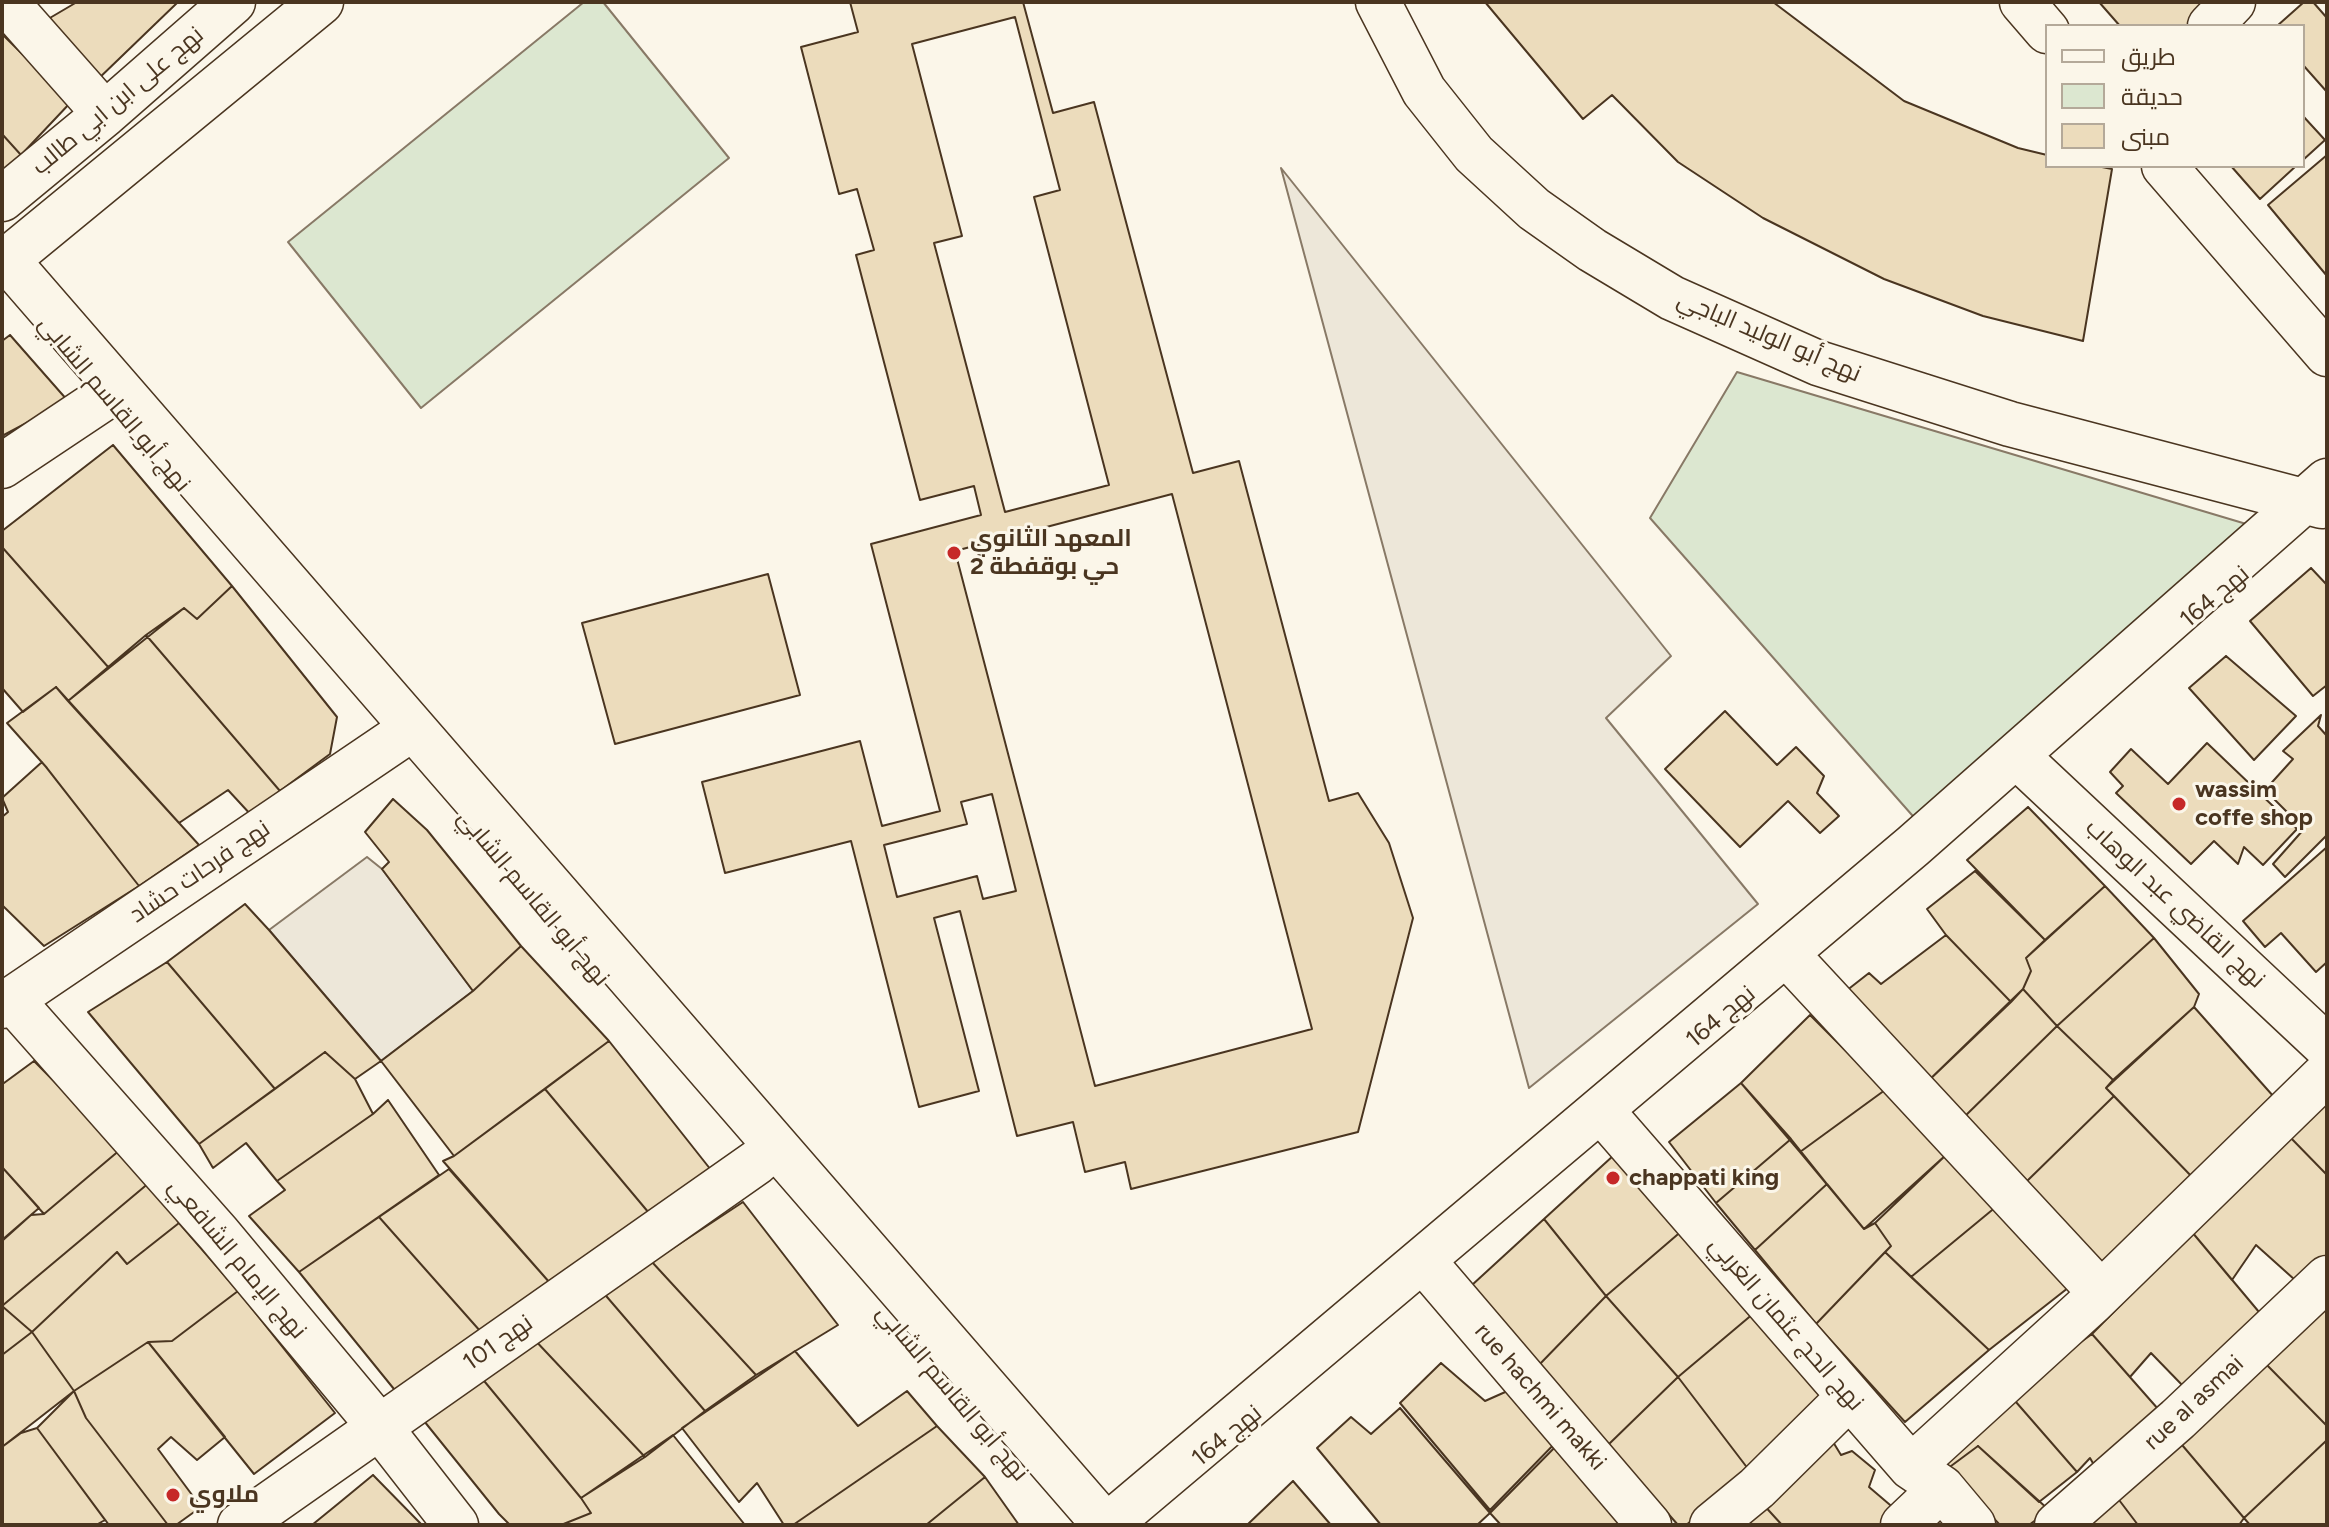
<!DOCTYPE html>
<html>
<head>
<meta charset="utf-8">
<style>
	body { margin:0 }
	#map { position:relative; width:2329px; height:1527px; overflow:hidden; background:#fbf6e9; font-family:Figtree,Cairo,sans-serif }
	canvas { display:block }
	.frame { position:absolute; inset:0; border:4px solid #4a3520; pointer-events:none }
	.legend { position:absolute; left:2045px; top:24px; width:260px; height:144px; box-sizing:border-box; background:#fbf6e9; border:2px solid #b4a999; margin:0; padding:10px 14px; list-style:none; font-size:24px; color:#4a3520 }
	.legend li { display:flex; align-items:center; gap:16px; height:40px }
	.legend b { width:40px; border:2px solid #b4a999 }
</style>
</head>
<body>
<div id="map">
<canvas width="2329" height="1527"></canvas>
<div class="frame"></div>
<ul class="legend">
<li><b style="height:10px;background:#fbf6e9"></b>طريق</li>
<li><b style="height:22px;background:#dce7d0"></b>حديقة</li>
<li><b style="height:22px;background:#ecdcbc"></b>مبنى</li>
</ul>
</div>
<script>
const context = document.querySelector('canvas').getContext('2d');
context.lineJoin = 'round';
function fill(path, color) {
  context.fillStyle = color;
  context.fill(path, 'evenodd');
}
function shape(rows) {
  const path = new Path2D();
  for (const r of rows) {
    path.moveTo(r[0], r[1]);
    for (let i = 2; i < r.length; i += 2) path.lineTo(r[i], r[i + 1]);
  }
  return path;
}
function trace(path, color, width, dash) {
  context.strokeStyle = color;
  context.lineWidth = width;
  context.lineCap = dash ? 'butt' : 'round';
  context.setLineDash(dash || []);
  context.stroke(path);
}
function label(font, color, halo, rows, align = 'center') {
  context.font = font + ' Figtree,Cairo,sans-serif';
  context.lineWidth = 6;
  context.setLineDash([]);
  context.textBaseline = 'middle';
  context.strokeStyle = halo;
  context.fillStyle = color;
  for (const [text, x, y, turn = 0] of rows) {
    context.save();
    context.translate(x, y);
    context.rotate((+turn || 0) * Math.PI / 180);
    context.textAlign = isNaN(turn) ? turn : align;
    if (halo) context.strokeText(text, 0, 0);
    context.fillText(text, 0, 0);
    context.restore();
  }
}
const green = shape([
	[584,2,603,2,729,158,421,408,288,242,584,2],
	[1737,372,2253,526,1919,823,1650,518,1737,372]
]);
const parking = shape([
	[1281,168,1671,656,1606,718,1758,904,1529,1088,1281,168],
	[367,857,382,869,473,991,381,1061,269,930,367,857]
]);
const building = shape([
	[77,2,178,2,94,83,43,22,77,2],
	[850,2,1023,2,1053,113,1094,102,1193,473,1239,461,1329,801,1358,793,1389,843,1413,918,1358,1132,1131,1189,1125,1162,1085,1172,1073,1122,1017,1136,960,911,934,918,979,1091,919,1107,851,841,725,873,702,782,860,741,882,826,940,811,871,544,981,515,974,486,920,500,856,255,874,250,857,189,839,194,801,47,858,32,850,2],
	[1015,17,1060,190,1034,197,1109,485,1005,512,934,243,962,236,912,44,1015,17],
	[1172,494,1312,1029,1095,1086,955,551,1172,494],
	[992,794,1016,891,983,899,977,876,897,897,884,845,967,824,961,802,992,794],
	[1485,2,1773,2,1904,101,2018,148,2047,155,2047,166,2097,166,2112,169,2083,341,1983,316,1884,279,1763,218,1678,162,1612,95,1583,119,1485,2],
	[2099,2,2217,2,2189,26,2120,26,2099,2],
	[2304,2,2313,2,2327,18,2327,92,2303,65,2303,26,2277,26,2304,2],
	[2,34,71,102,21,155,2,134,2,34],
	[2303,116,2325,140,2303,160,2303,116],
	[2,134,21,155,2,172,2,134],
	[2327,155,2327,276,2268,205,2327,155],
	[2231,166,2296,166,2260,199,2231,166],
	[10,335,68,401,2,436,2,341,10,335],
	[113,445,232,586,197,619,184,608,109,668,2,547,2,531,113,445],
	[2,547,109,668,68,701,56,687,23,712,2,688,2,547],
	[2311,568,2327,585,2327,685,2313,696,2250,621,2311,568],
	[768,574,800,695,615,744,582,623,768,574],
	[232,586,337,717,330,754,280,791,146,635,184,608,197,619,232,586],
	[146,635,280,791,252,816,228,790,179,823,68,701,146,635],
	[2226,656,2296,716,2254,760,2189,688,2226,656],
	[56,687,199,845,139,886,47,768,7,723,56,687],
	[1725,711,1777,765,1796,747,1824,776,1817,793,1839,816,1820,833,1788,801,1740,847,1665,769,1725,711],
	[2321,715,2318,726,2327,736,2327,835,2285,877,2273,864,2304,829,2265,790,2293,759,2283,751,2321,715],
	[2207,743,2297,829,2263,865,2244,847,2238,864,2214,841,2191,864,2116,793,2123,786,2110,772,2131,749,2168,784,2207,743],
	[42,762,139,886,44,946,2,905,2,817,8,812,2,798,42,762],
	[393,799,427,830,521,946,473,991,382,869,389,862,365,832,393,799],
	[2028,807,2105,886,2045,940,1967,860,2028,807],
	[2327,847,2327,962,2316,972,2281,933,2265,947,2243,921,2327,847],
	[1975,871,2045,940,2026,958,2031,971,2023,989,2011,1002,1946,935,1927,909,1975,871],
	[2105,886,2154,938,2057,1026,2023,989,2031,971,2026,958,2105,886],
	[245,904,269,930,381,1061,355,1079,325,1052,275,1089,167,962,245,904],
	[1946,935,2011,1002,1924,1085,1846,991,1869,973,1881,984,1946,935],
	[2154,938,2199,994,2194,1007,2113,1080,2057,1026,2154,938],
	[521,946,609,1041,454,1156,381,1061,473,991,521,946],
	[167,962,275,1089,199,1144,88,1012,167,962],
	[2023,989,2057,1026,1959,1122,1924,1085,2023,989],
	[2194,1007,2274,1097,2194,1179,2106,1088,2194,1007],
	[1810,1015,1885,1090,1800,1152,1741,1083,1810,1015],
	[2057,1026,2113,1080,2106,1088,2114,1096,2025,1183,1959,1122,2057,1026],
	[609,1041,711,1170,649,1213,545,1089,609,1041],
	[325,1052,355,1079,373,1114,277,1181,246,1143,213,1168,199,1144,325,1052],
	[34,1061,121,1149,44,1214,2,1167,2,1081,4,1083,34,1061],
	[1741,1083,1791,1139,1716,1203,1669,1142,1741,1083],
	[545,1089,649,1213,550,1283,443,1161,454,1156,545,1089],
	[1885,1090,1947,1154,1864,1229,1800,1152,1885,1090],
	[2327,1095,2327,1175,2288,1135,2327,1095],
	[2114,1096,2194,1179,2108,1268,2025,1183,2114,1096],
	[388,1100,439,1175,299,1272,249,1216,285,1190,277,1181,373,1114,388,1100],
	[2288,1135,2327,1175,2327,1255,2295,1280,2256,1245,2232,1280,2192,1232,2288,1135],
	[1791,1139,1827,1184,1755,1250,1716,1203,1791,1139],
	[121,1149,150,1182,2,1306,2,1241,31,1215,44,1214,121,1149],
	[1947,1154,1997,1206,1911,1277,1885,1252,1891,1246,1875,1223,1947,1154],
	[1614,1155,1684,1229,1606,1296,1544,1219,1614,1155],
	[2,1167,39,1208,2,1240,2,1167],
	[449,1169,550,1283,481,1332,379,1217,449,1169],
	[150,1182,179,1223,127,1264,117,1252,32,1332,2,1306,150,1182],
	[1827,1184,1864,1229,1875,1223,1891,1246,1816,1324,1755,1250,1827,1184],
	[743,1202,838,1325,756,1375,652,1262,743,1202],
	[1997,1206,2073,1284,1989,1350,1911,1277,1997,1206],
	[379,1217,481,1332,398,1394,299,1272,379,1217],
	[1544,1219,1606,1296,1537,1367,1472,1285,1544,1219],
	[179,1223,238,1291,172,1341,148,1342,74,1391,32,1332,117,1252,127,1264,179,1223],
	[1684,1229,1754,1313,1678,1377,1606,1296,1684,1229],
	[2192,1232,2259,1312,2185,1388,2151,1353,2130,1377,2092,1334,2192,1232],
	[1885,1252,1989,1350,1905,1422,1816,1324,1885,1252],
	[652,1262,756,1375,705,1411,601,1290,652,1262],
	[601,1290,705,1411,645,1457,532,1337,601,1290],
	[238,1291,335,1413,254,1474,148,1342,172,1341,238,1291],
	[1606,1296,1678,1377,1608,1445,1537,1367,1606,1296],
	[2327,1298,2327,1426,2262,1360,2327,1298],
	[2,1306,32,1332,2,1355,2,1306],
	[1754,1313,1833,1396,1752,1474,1678,1377,1754,1313],
	[32,1332,74,1391,2,1447,2,1355,32,1332],
	[2092,1334,2166,1418,2098,1472,2090,1458,2077,1472,2009,1394,2092,1334],
	[532,1337,645,1457,581,1498,480,1376,532,1337],
	[148,1342,225,1437,197,1460,171,1437,158,1449,201,1507,176,1525,168,1525,86,1418,74,1391,148,1342],
	[795,1351,858,1426,907,1391,937,1426,793,1525,784,1525,757,1483,739,1502,682,1428,795,1351],
	[2262,1360,2327,1426,2327,1440,2244,1518,2177,1439,2262,1360],
	[1441,1363,1485,1401,1521,1385,1563,1435,1490,1510,1400,1403,1441,1363],
	[480,1376,581,1498,591,1513,561,1525,510,1525,499,1514,420,1416,480,1376],
	[1678,1377,1752,1474,1686,1525,1678,1525,1608,1445,1678,1377],
	[74,1391,86,1418,168,1525,109,1525,37,1428,74,1391],
	[2009,1394,2077,1472,2039,1502,1978,1446,1947,1469,1938,1459,2009,1394],
	[1400,1408,1490,1513,1477,1525,1381,1525,1317,1448,1351,1417,1371,1434,1400,1408],
	[937,1426,985,1477,926,1525,793,1525,937,1426],
	[37,1428,105,1520,96,1525,4,1525,2,1522,2,1447,21,1433,37,1428],
	[673,1435,745,1525,561,1525,591,1513,581,1498,673,1435],
	[1830,1437,1841,1455,1852,1451,1875,1470,1869,1487,1896,1510,1879,1525,1782,1525,1761,1502,1830,1437],
	[1563,1439,1632,1525,1501,1525,1490,1513,1563,1439],
	[2177,1439,2244,1518,2239,1525,2138,1525,2113,1492,2177,1439],
	[2327,1440,2327,1525,2250,1525,2244,1518,2327,1440],
	[1978,1446,2049,1510,2029,1525,2000,1525,1947,1469,1978,1446],
	[373,1475,422,1525,312,1525,339,1503,373,1475],
	[985,1477,1019,1525,926,1525,985,1477],
	[1293,1481,1331,1525,1247,1525,1293,1481],
	[2113,1492,2138,1525,2079,1525,2113,1492],
	[1761,1502,1782,1525,1732,1525,1761,1502]
]);
const minor = shape([
	[6,2,105,114],
	[321,2,7,260,1105,1525],
	[1378,2,1424,91,1474,154,1534,209,1592,250,1672,298,1818,363,2010,424,2322,506],
	[2022,2,2047,31],
	[2210,26,2233,2],
	[2164,166,2327,354],
	[2,199,105,114,233,2],
	[2,466,107,396],
	[2022,761,2327,1047],
	[1790,958,2101,1293],
	[11,999,218,1233,378,1425,456,1525],
	[2,1006,398,738],
	[1605,1115,1911,1467,1942,1488,1973,1525],
	[1431,1270,1649,1525],
	[1911,1467,2092,1302,2327,1073],
	[240,1525,757,1162],
	[1108,1525,1913,846,2327,481],
	[1712,1525,1757,1488,1849,1397],
	[1903,1525,1942,1488],
	[2057,1525,2178,1419,2327,1278]
]);
const markers = [
	[954,553,8,"#c62828"],
	[2179,804,8,"#c62828"],
	[1613,1178,8,"#c62828"],
	[173,1495,8,"#c62828"]
];
const streetNames = [
	["نهج على ابن ابي طالب",118,101,-40],
	["نهج أبو الوليد الباجي",1769,337,23],
	["نهج أبو القاسم الشابي",114,404,50],
	["نهج 164",2215,597,-40],
	["نهج فرحات حشاد",200,872,-34],
	["نهج أبو القاسم الشابي",533,898,50],
	["نهج القاضي عبد الوهاب",2175,904,43],
	["نهج 164",1721,1017,-40],
	["نهج الإمام الشافعي",237,1259,50],
	["نهج الحج عثمان الغربي",1786,1324,49],
	["نهج 101",498,1343,-35],
	["نهج أبو القاسم الشابي",952,1393,50],
	["rue hachmi makki",1540,1397,49],
	["rue al asmai",2194,1403,-43],
	["نهج 164",1227,1436,-39]
];
const poiNames = [
	["المعهد الثانوي",970,539],
	["حي بوقفطة 2",970,567],
	["wassim",2195,790],
	["coffe shop",2195,818],
	["chappati king",1629,1178],
	["ملاوي",189,1495]
];
fill(green, '#dce7d0');
trace(green, '#887966', 2);
fill(parking, '#ede7d9');
trace(parking, '#887966', 2);
fill(building, '#ecdcbc');
trace(building, '#4a3520', 2);
trace(minor, '#4a3520', 47);
trace(minor, '#fbf6e9', 44);
for (const [x, y, r, color] of markers) {
  const dot = new Path2D();
  dot.arc(x, y, r, 0, 2 * Math.PI);
  context.fillStyle = color;
  context.fill(dot);
  trace(dot, '#fbf6e9', 3);
}
label('24px', '#4a3520', '#fbf6e9', streetNames);
label('bold 24px', '#4a3520', '#fbf6e9', poiNames, 'left');
</script>
</body>
</html>
